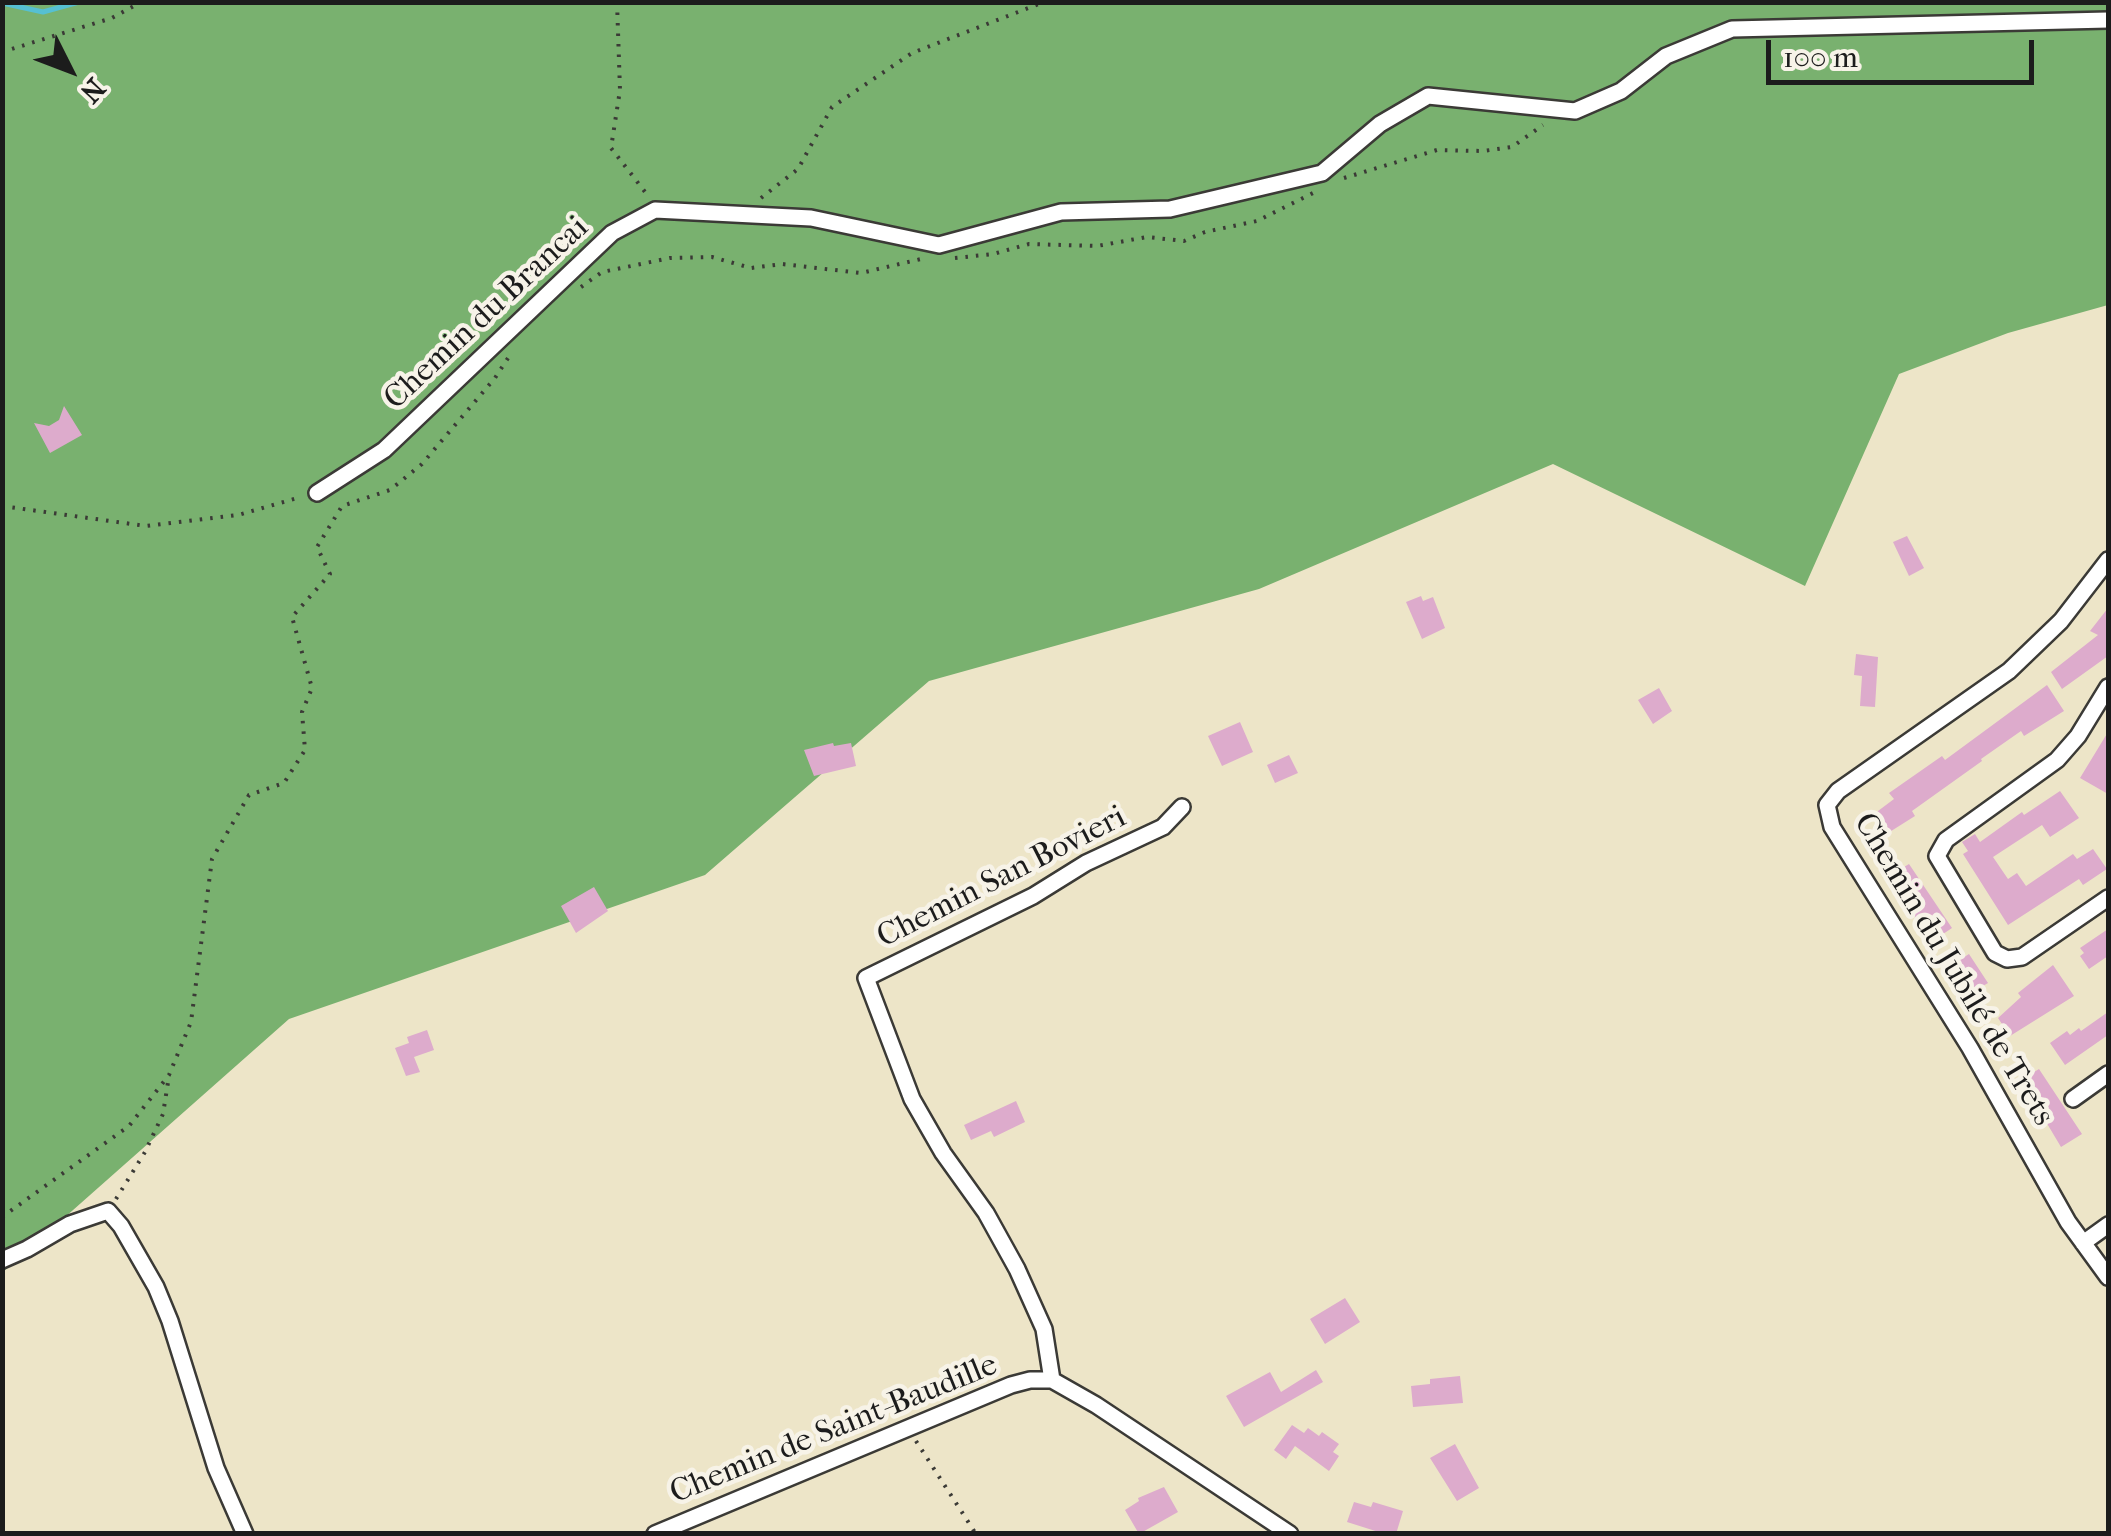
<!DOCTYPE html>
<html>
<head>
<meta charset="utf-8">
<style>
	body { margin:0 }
	#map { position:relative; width:2111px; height:1536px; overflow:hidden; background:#ede5c8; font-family:"IM FELL French Canon",serif }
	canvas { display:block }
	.frame { position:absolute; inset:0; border:5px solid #1c1c1c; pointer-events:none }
	.north { position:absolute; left:20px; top:20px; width:100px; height:100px; -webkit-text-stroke:8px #f7f3e8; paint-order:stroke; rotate:132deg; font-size:28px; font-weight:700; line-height:40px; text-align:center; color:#1c1c1c }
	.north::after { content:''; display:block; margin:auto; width:35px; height:45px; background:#1c1c1c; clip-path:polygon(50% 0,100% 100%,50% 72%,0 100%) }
	.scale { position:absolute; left:1766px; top:40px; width:268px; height:45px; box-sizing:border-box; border:5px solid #1c1c1c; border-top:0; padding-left:12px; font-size:30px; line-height:35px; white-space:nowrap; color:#1c1c1c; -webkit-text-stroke:8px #f7f3e8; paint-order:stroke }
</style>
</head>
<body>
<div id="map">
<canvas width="2111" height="1536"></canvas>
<div class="frame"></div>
<div class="north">N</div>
<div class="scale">100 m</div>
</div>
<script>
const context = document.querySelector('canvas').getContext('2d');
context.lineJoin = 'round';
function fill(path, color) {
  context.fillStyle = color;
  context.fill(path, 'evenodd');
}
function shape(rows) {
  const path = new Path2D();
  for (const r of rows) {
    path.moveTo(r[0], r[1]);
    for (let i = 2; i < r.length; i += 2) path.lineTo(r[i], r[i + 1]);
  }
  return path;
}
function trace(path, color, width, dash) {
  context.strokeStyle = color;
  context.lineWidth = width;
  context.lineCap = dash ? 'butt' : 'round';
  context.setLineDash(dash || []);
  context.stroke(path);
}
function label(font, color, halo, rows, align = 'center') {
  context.font = font + ' "IM FELL French Canon",serif';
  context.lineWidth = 9;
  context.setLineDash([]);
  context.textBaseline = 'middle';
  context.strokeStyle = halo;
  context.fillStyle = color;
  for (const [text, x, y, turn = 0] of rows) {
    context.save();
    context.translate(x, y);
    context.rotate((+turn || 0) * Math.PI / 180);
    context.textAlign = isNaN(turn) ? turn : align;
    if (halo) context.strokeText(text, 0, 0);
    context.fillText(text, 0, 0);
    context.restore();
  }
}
const forest = shape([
	[3,3,2108,3,2108,305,2008,333,1899,374,1805,586,1553,464,1259,589,929,681,705,875,289,1019,3,1272]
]);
const stream = shape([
	[2,3,43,12,79,2]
]);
const building = shape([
	[64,406,82,435,50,453,34,423,49,426,59,420],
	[1907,536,1924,568,1909,576,1893,542],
	[1421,596,1423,601,1433,597,1445,628,1422,639,1406,602],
	[2108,608,2108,656,2062,689,2051,672,2098,635,2090,631],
	[1856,654,1878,657,1875,707,1860,706,1862,676,1854,675],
	[2047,685,2064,711,2024,736,2021,731,1981,759,1982,761,1912,811,1915,816,1888,833,1874,814,1894,799,1889,793,1942,756,1945,760],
	[1659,688,1672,711,1653,724,1638,700],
	[1240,722,1253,752,1222,766,1208,736],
	[2108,732,2108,794,2080,778],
	[833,743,834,746,851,743,856,766,814,776,804,750],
	[1289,755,1298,773,1275,783,1267,765],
	[2060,791,2079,818,2050,837,2042,825,1993,857,2008,879,2017,873,2026,886,2073,854,2077,859,2093,849,2107,869,2083,885,2079,879,2008,925,1963,854,1968,851,1962,842,1975,834,1980,842,2022,812,2024,815],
	[1909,864,1952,928,1931,942,1889,876],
	[594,887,608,911,576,933,561,906],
	[2108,929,2108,956,2089,969,2080,956,2084,953,2080,948],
	[1969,954,1988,983,1968,995,1950,966],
	[2053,965,2074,996,2010,1036,1998,1018,2021,997,2018,993],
	[2108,1012,2108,1035,2065,1065,2050,1043,2067,1031,2070,1035,2079,1028,2081,1031],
	[427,1030,434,1050,414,1057,420,1072,406,1076,395,1048,409,1043,407,1037],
	[2039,1069,2082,1134,2061,1147,2021,1080],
	[1016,1101,1025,1122,994,1137,991,1131,971,1140,964,1125],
	[1345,1298,1360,1322,1325,1344,1310,1319],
	[1316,1370,1323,1382,1244,1427,1226,1396,1270,1372,1281,1392],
	[1460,1376,1463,1403,1413,1407,1411,1386,1430,1384,1430,1379],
	[1292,1425,1304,1433,1308,1428,1319,1436,1322,1432,1339,1444,1333,1452,1339,1456,1329,1471,1295,1446,1286,1459,1274,1450],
	[1455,1444,1479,1488,1457,1501,1430,1458],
	[1164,1487,1178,1512,1139,1534,1125,1510,1139,1501,1138,1498],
	[1354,1502,1371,1507,1373,1502,1403,1511,1396,1534,1385,1534,1347,1522]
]);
const path = shape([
	[617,2,620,90,611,148,649,197],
	[2,52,112,18,141,2],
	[1344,178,1437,150,1483,151,1512,147,1543,125],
	[761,198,798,169,832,107,912,53,1044,2],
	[955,258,993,254,1029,244,1097,246,1147,237,1184,241,1205,232,1257,221,1313,193],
	[581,287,602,272,670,258,712,257,751,268,782,264,861,273,921,259],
	[2,506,146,526,238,515,301,497],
	[116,1199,145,1152,163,1114,169,1076],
	[2,1217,129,1126,169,1075,191,1022,212,859,249,795,284,783,305,750,302,712,312,688,292,617,330,574,317,547,342,506,390,490,422,464,495,378,510,355],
	[916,1441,976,1534]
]);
const minor = shape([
	[317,493,384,450,612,233,655,210,811,218,939,245,1061,212,1170,209,1322,173,1380,124,1428,96,1575,111,1621,91,1666,56,1732,29,2108,20],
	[2108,560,2061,621,2009,671,1838,791,1827,805,1832,827,1970,1048,2068,1222,2108,1277],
	[2108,687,2078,736,2057,760,1946,840,1937,856,1995,953,2007,959,2022,957,2108,898],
	[2073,1099,2108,1074],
	[2083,1243,2108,1225],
	[2,1260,27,1249,70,1224,108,1211,121,1226,156,1287,170,1321,216,1468,245,1534],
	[1052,1380,1044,1329,1017,1269,986,1213,943,1153,912,1099,866,978,1033,896,1086,863,1163,827,1182,807],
	[655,1534,1011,1385,1030,1380,1052,1380,1096,1405,1290,1534]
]);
const streetNames = [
	["Chemin du Brancai",487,314,-43],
	["Chemin San Bovieri",1002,878,-27],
	["Chemin du Jubilé de Trets",1953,970,59],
	["Chemin de Saint-Baudille",834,1430,-22]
];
fill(forest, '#79b16f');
trace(stream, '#56c0d2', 5);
fill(building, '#ddabcc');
trace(minor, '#3b3a36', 20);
trace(path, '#3b3a36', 4, [2.5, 8]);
trace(minor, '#fff', 15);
label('32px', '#1c1c1c', '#f7f3e8', streetNames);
</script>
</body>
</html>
